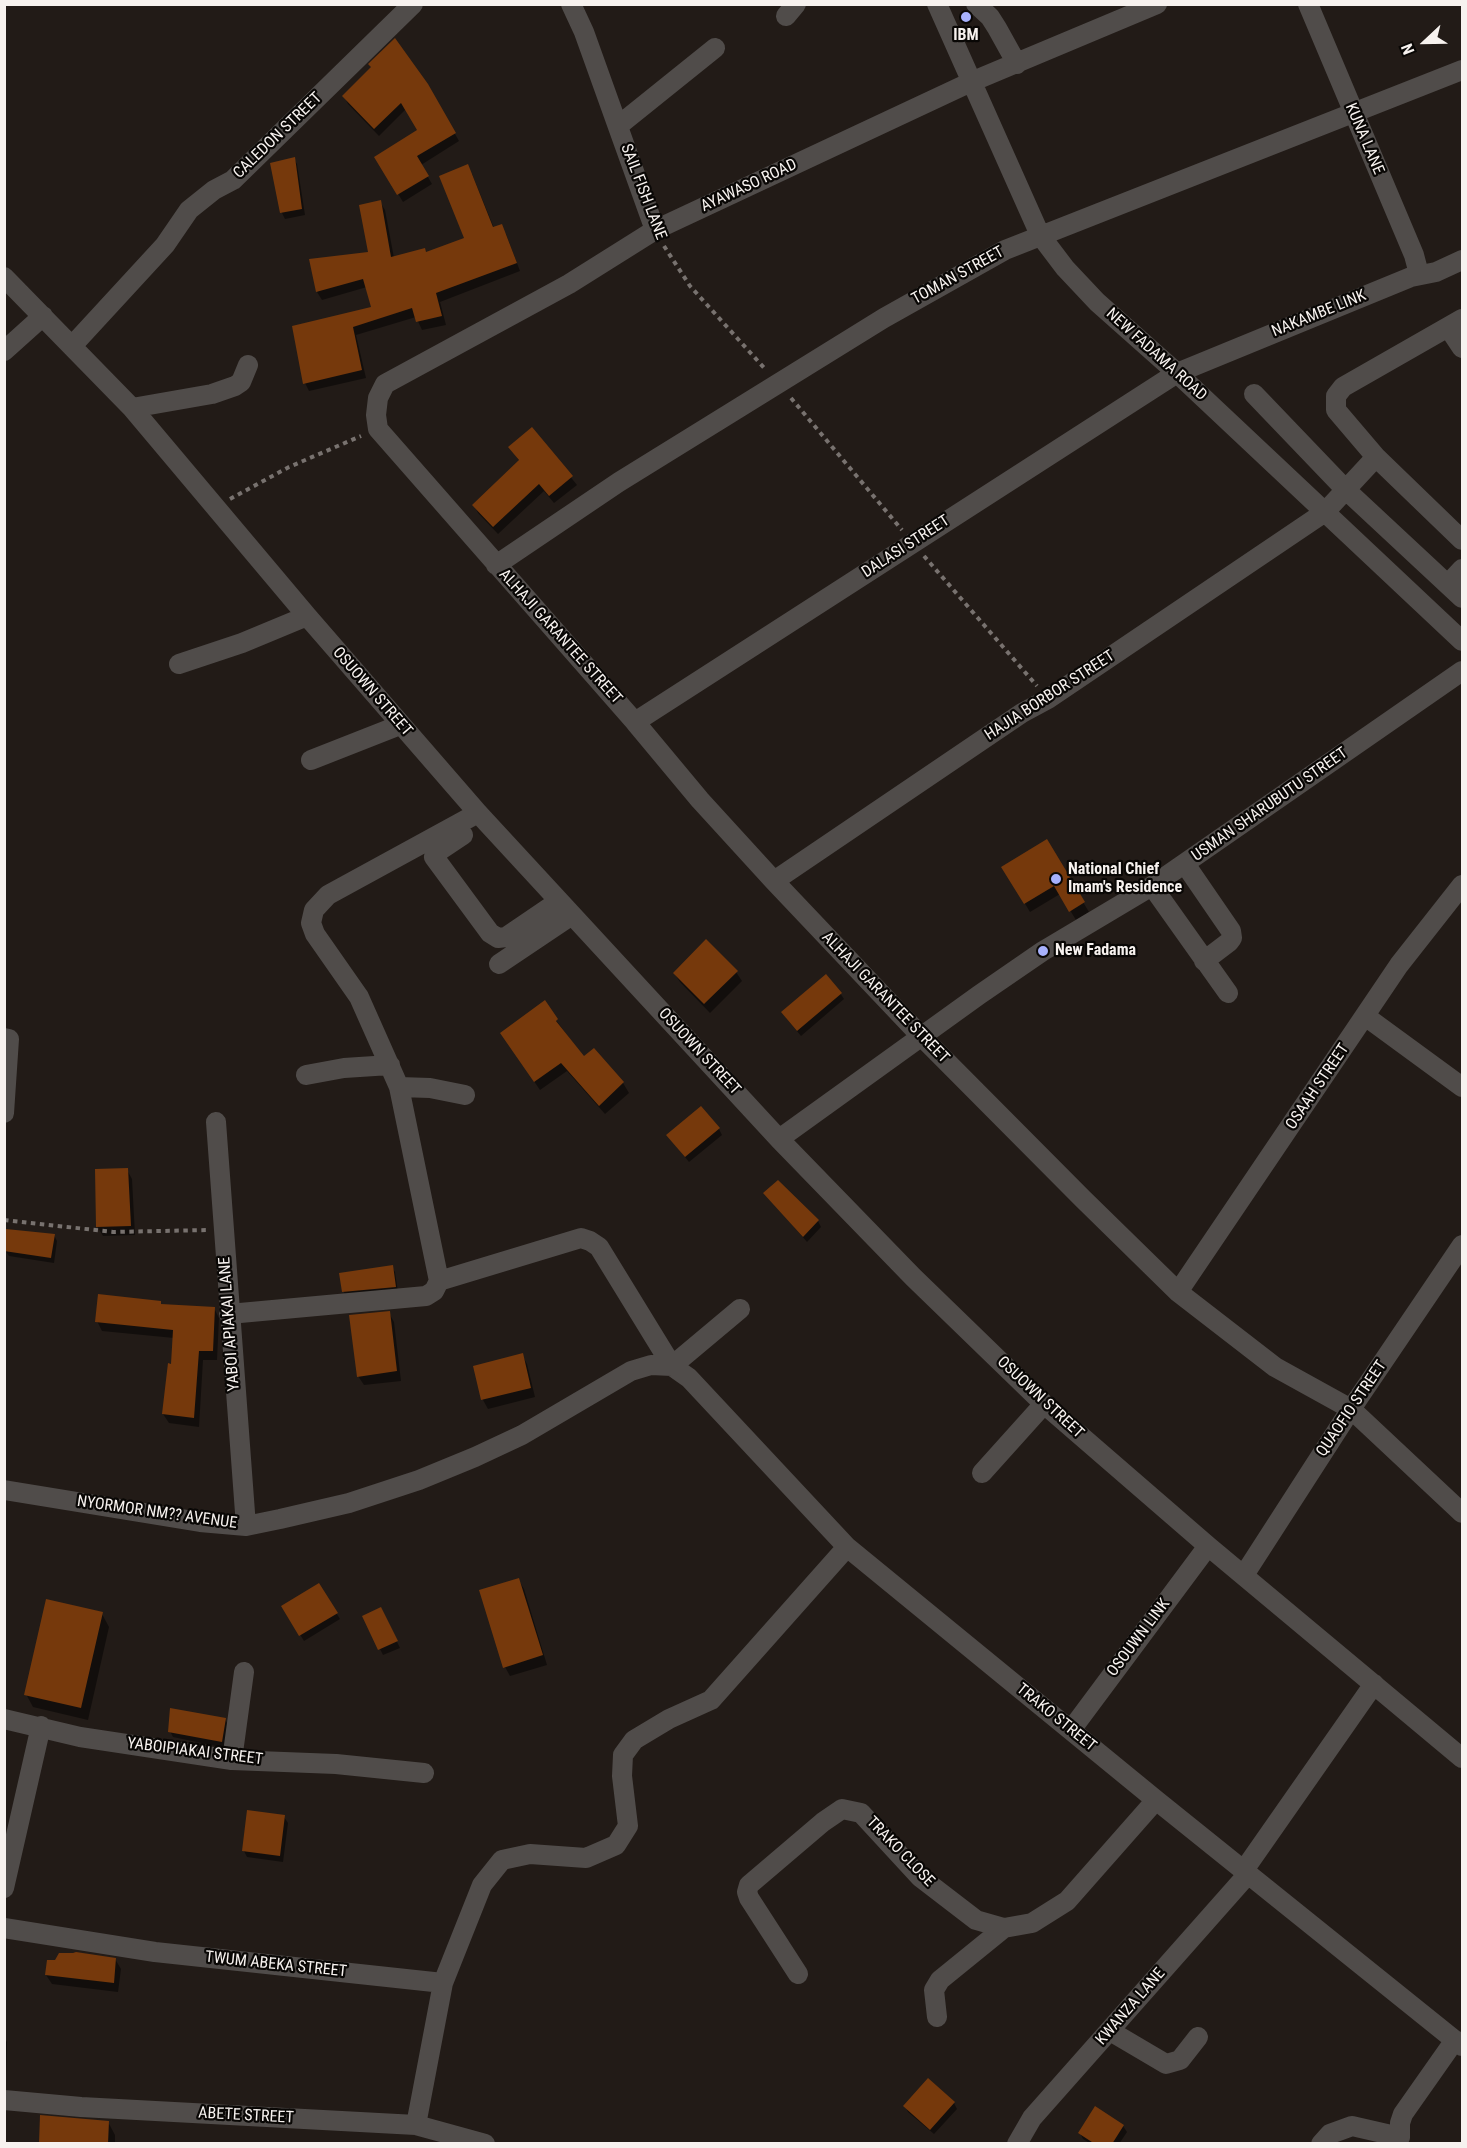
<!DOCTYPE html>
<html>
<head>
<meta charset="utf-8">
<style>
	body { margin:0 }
	#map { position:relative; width:1467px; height:2148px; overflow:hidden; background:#221b17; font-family:"Roboto Condensed",sans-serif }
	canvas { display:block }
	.frame { position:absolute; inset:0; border:6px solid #f7f2ef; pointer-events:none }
	.north { position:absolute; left:1395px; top:12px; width:60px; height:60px; -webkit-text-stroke:4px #090705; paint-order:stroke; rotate:248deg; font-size:16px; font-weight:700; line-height:24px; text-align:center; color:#f7f2ef }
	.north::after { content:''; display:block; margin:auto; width:21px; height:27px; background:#f7f2ef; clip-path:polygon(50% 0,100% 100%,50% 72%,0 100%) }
</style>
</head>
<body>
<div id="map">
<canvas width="1467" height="2148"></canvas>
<div class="frame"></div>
<div class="north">N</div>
</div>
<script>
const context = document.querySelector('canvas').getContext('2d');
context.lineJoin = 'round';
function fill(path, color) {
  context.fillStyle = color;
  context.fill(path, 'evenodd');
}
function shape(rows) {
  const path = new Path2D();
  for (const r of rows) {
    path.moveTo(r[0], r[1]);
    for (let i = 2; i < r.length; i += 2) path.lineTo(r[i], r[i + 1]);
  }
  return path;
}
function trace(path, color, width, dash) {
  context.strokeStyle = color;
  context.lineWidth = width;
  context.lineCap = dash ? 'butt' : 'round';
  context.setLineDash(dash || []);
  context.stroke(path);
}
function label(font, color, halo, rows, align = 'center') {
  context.font = font + ' "Roboto Condensed",sans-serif';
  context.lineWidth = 4.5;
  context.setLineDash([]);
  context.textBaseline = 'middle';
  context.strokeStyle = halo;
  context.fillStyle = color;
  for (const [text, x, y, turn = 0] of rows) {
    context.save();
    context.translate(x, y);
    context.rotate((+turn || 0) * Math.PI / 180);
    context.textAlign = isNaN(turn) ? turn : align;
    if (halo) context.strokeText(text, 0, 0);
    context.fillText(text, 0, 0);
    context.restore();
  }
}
const shadow = shape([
	[427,85,459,141,421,165,432,184,403,202,376,157,419,131,406,109,379,136,348,104,344,96],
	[294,159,297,164,305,215,285,219,282,213,272,164],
	[472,174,494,228,506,234,520,271,440,302,446,325,422,330,416,317,356,335,366,378,309,391,305,383,294,327,373,308,367,287,322,300,317,292,369,253,380,202,385,210,394,258,427,254,466,239],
	[532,429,577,485,554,503,544,491,498,534,478,513,474,505,520,462,510,447],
	[1046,841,1089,912,1076,920,1060,894,1030,912,1003,867],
	[736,972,742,981,710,1013,680,982,674,973],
	[840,993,844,999,801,1036,786,1018],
	[556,1020,584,1058,593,1050,623,1083,629,1093,605,1114,567,1071,540,1090,508,1043],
	[719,1129,722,1135,689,1162,672,1141],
	[127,1170,132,1179,135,1235,103,1236,97,1226],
	[765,1193,818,1221,821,1227,807,1242],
	[54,1235,57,1241,54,1263,9,1256,5,1250],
	[392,1267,395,1272,398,1292,347,1297,343,1291],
	[160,1303,162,1306,214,1308,219,1318,217,1360,203,1360,199,1427,169,1423,163,1414,173,1365,174,1338,102,1331,97,1321],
	[389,1313,394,1322,401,1381,364,1385,358,1376],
	[522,1355,527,1364,535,1397,488,1409,483,1400,475,1367],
	[518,1579,524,1589,547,1665,510,1676,505,1667],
	[319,1585,340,1619,304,1641,283,1607],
	[102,1614,109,1627,88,1720,33,1707,26,1694],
	[384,1615,400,1648,383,1655,364,1617],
	[225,1719,228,1725,225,1748,173,1737,170,1731],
	[284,1817,288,1823,283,1862,247,1857,244,1851],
	[115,1959,121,1969,118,1992,52,1984,46,1975],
	[4,2038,7,2042,6,2076,4,2076],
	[954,2103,957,2109,934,2134,908,2112,905,2106],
	[108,2122,115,2135,115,2144,41,2144],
	[1123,2126,1127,2132,1119,2144,1091,2144,1083,2139,1080,2133]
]);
const building = shape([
	[395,38,428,84,456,133,417,156,429,176,397,195,374,157,417,130,401,103,374,129,342,96,371,67,368,64],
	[295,157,302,209,280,213,270,163],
	[468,164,493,227,502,224,517,263,436,293,442,316,416,322,412,308,353,327,362,370,303,384,292,326,371,307,363,279,316,292,309,259,368,252,359,205,381,200,391,257,425,248,426,252,464,238,439,176],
	[532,427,573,476,549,496,539,484,493,527,472,505,519,460,508,447],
	[1047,839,1085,902,1069,912,1054,886,1024,904,1001,867],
	[706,939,738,971,704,1004,673,973],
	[826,974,842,993,797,1031,781,1012],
	[545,1000,558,1019,556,1021,584,1056,594,1048,624,1082,599,1106,561,1063,534,1082,500,1033],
	[701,1106,720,1128,685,1157,666,1135],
	[128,1168,131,1226,96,1227,95,1169],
	[778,1180,819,1220,803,1237,763,1193],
	[6,1229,55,1234,51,1258,4,1251],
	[393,1265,396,1287,342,1292,339,1273],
	[98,1294,161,1301,161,1304,215,1307,213,1351,199,1351,194,1418,162,1414,168,1363,171,1364,173,1330,95,1322],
	[390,1311,397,1371,357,1377,349,1315],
	[523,1353,531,1388,481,1400,473,1366],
	[519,1578,543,1655,503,1668,479,1590],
	[319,1583,338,1613,299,1636,281,1606],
	[46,1599,103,1612,81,1708,24,1695],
	[381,1607,398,1641,378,1650,362,1616],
	[170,1708,226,1718,222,1742,168,1732],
	[247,1810,285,1815,280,1856,242,1851],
	[76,1952,116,1958,114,1983,45,1975,47,1960,55,1960,59,1953,73,1953],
	[928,2078,955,2102,930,2130,903,2106],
	[1095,2106,1124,2125,1112,2144,1095,2144,1078,2133],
	[40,2115,109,2121,108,2144,39,2144]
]);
const path = shape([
	[664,246,690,286,766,370],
	[791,398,902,530],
	[230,499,289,467,361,436],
	[924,556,1037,686],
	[4,1220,113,1232,208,1230]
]);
const minor = shape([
	[571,4,584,32,655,230],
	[937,4,1040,235,1065,268,1097,302,1177,373,1462,641],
	[976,4,990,17,997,28,1017,64],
	[1157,4,971,82,655,230,569,284,385,384,378,398,376,415,378,429,635,722,700,800,774,881,921,1036,1083,1199,1178,1292,1275,1367,1351,1409,1462,1513],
	[1308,4,1414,255,1419,274],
	[786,16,796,4],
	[618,126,715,48],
	[4,277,132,408,307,616,478,813,779,1139,913,1277,1044,1404,1208,1546,1462,1758],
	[1462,319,1343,387,1336,396,1336,410,1376,457,1462,540],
	[1448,327,1462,348],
	[72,346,165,245,189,210,214,190,233,180,413,4],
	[4,351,43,316],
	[1254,394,1345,489,1462,598],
	[132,408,212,394,235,386,241,382,248,365],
	[496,565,619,482,779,383,884,318,1005,250,1462,70],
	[1448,584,1462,569],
	[179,664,242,643,307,616],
	[635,722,1177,373,1411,277,1436,272,1462,260],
	[311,760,400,725],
	[463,835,436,853,434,857,490,933,498,938,506,937,559,901],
	[1185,864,1231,931,1232,938,1229,942,1204,961],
	[774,881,1022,713,1048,699,1325,512,1376,457],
	[1152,886,1228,993],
	[499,964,572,915],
	[1365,1016,1462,1087],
	[4,1038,9,1039,4,1113],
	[306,1075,344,1068,390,1065],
	[399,1087,430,1088,465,1095],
	[216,1122,246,1526],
	[779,1139,979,995,1043,951,1152,886,1462,671],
	[439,1281,581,1238,590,1241,599,1247,672,1366,689,1378,847,1547,1156,1800,1462,2046],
	[1178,1292,1399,965,1462,885],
	[229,1314,426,1296,434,1291,439,1281,399,1087,359,997,315,934,311,923,314,910,328,895,478,813],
	[672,1366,740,1309],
	[982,1473,1044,1404],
	[4,1490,200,1522,246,1526,280,1519,349,1503,419,1480,475,1457,522,1435,631,1371,651,1365,672,1366],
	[1244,1575,1351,1409,1462,1245],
	[4,1719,80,1737,232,1760,336,1764,424,1773],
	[1071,1730,1208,1546],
	[232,1760,244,1672],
	[1244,1870,1374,1684],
	[4,1888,41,1726],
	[4,1928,155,1952,443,1983,482,1885,502,1860,530,1854,586,1858,616,1845,628,1826,622,1776,623,1755,634,1740,669,1719,711,1700,847,1547],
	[798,1974,749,1898,747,1892,749,1885,823,1822,842,1809,861,1813,920,1877,976,1920,1004,1928,1032,1923,1067,1901,1156,1800],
	[937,2017,934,1990,940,1980,1004,1928],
	[1110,2031,1166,2064,1180,2060,1198,2037],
	[4,2100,81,2107,416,2125,485,2144],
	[416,2125,443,1983],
	[1017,2144,1032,2118,1248,1874],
	[1321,2144,1330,2134,1352,2126,1400,2137],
	[1396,2144,1400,2137,1400,2123,1403,2114,1455,2040]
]);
const markers = [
	[966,17,6,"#a7b1fc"],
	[1056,879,6,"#a7b1fc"],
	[1043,951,6,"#a7b1fc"]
];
const poiNames = [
	["IBM",966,36,"center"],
	["National Chief",1068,870],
	["Imam's Residence",1068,888],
	["New Fadama",1055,951]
];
const streetNames = [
	["CALEDON STREET",278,136,-44],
	["KUNA LANE",1364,139,67],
	["AYAWASO ROAD",749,186,-25],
	["SAIL FISH LANE",643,192,69],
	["TOMAN STREET",958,276,-29],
	["NAKAMBE LINK",1319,314,-22],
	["NEW FADAMA ROAD",1156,355,42],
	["DALASI STREET",906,547,-33],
	["ALHAJI GARANTEE STREET",560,637,48],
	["OSUOWN STREET",372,692,49],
	["HAJIA BORBOR STREET",1050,696,-33],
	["USMAN SHARUBUTU STREET",1270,805,-35],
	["ALHAJI GARANTEE STREET",885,998,46],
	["OSUOWN STREET",699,1052,47],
	["OSAAH STREET",1318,1087,-56],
	["YABOI APIAKAI LANE",230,1324,-94],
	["OSUOWN STREET",1040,1398,43],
	["QUAOFIO STREET",1352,1409,-56],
	["NYORMOR NM?? AVENUE",157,1513,8],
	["OSOUWN LINK",1139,1638,-53],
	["TRAKO STREET",1056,1718,39],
	["YABOIPIAKAI STREET",195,1752,7],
	["TRAKO CLOSE",900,1852,46],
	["TWUM ABEKA STREET",276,1965,6],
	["KWANZA LANE",1131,2007,-49],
	["ABETE STREET",246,2116,3]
];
fill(shadow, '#0007');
fill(building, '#76390c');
trace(path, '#78726f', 4, [4.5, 4.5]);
trace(minor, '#504c4a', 20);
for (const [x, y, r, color] of markers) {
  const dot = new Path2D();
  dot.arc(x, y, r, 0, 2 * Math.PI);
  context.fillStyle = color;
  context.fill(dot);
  trace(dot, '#090705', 2);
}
label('bold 16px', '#f7f2ef', '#090705', poiNames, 'left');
label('16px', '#f7f2ef', '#090705', streetNames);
</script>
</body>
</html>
